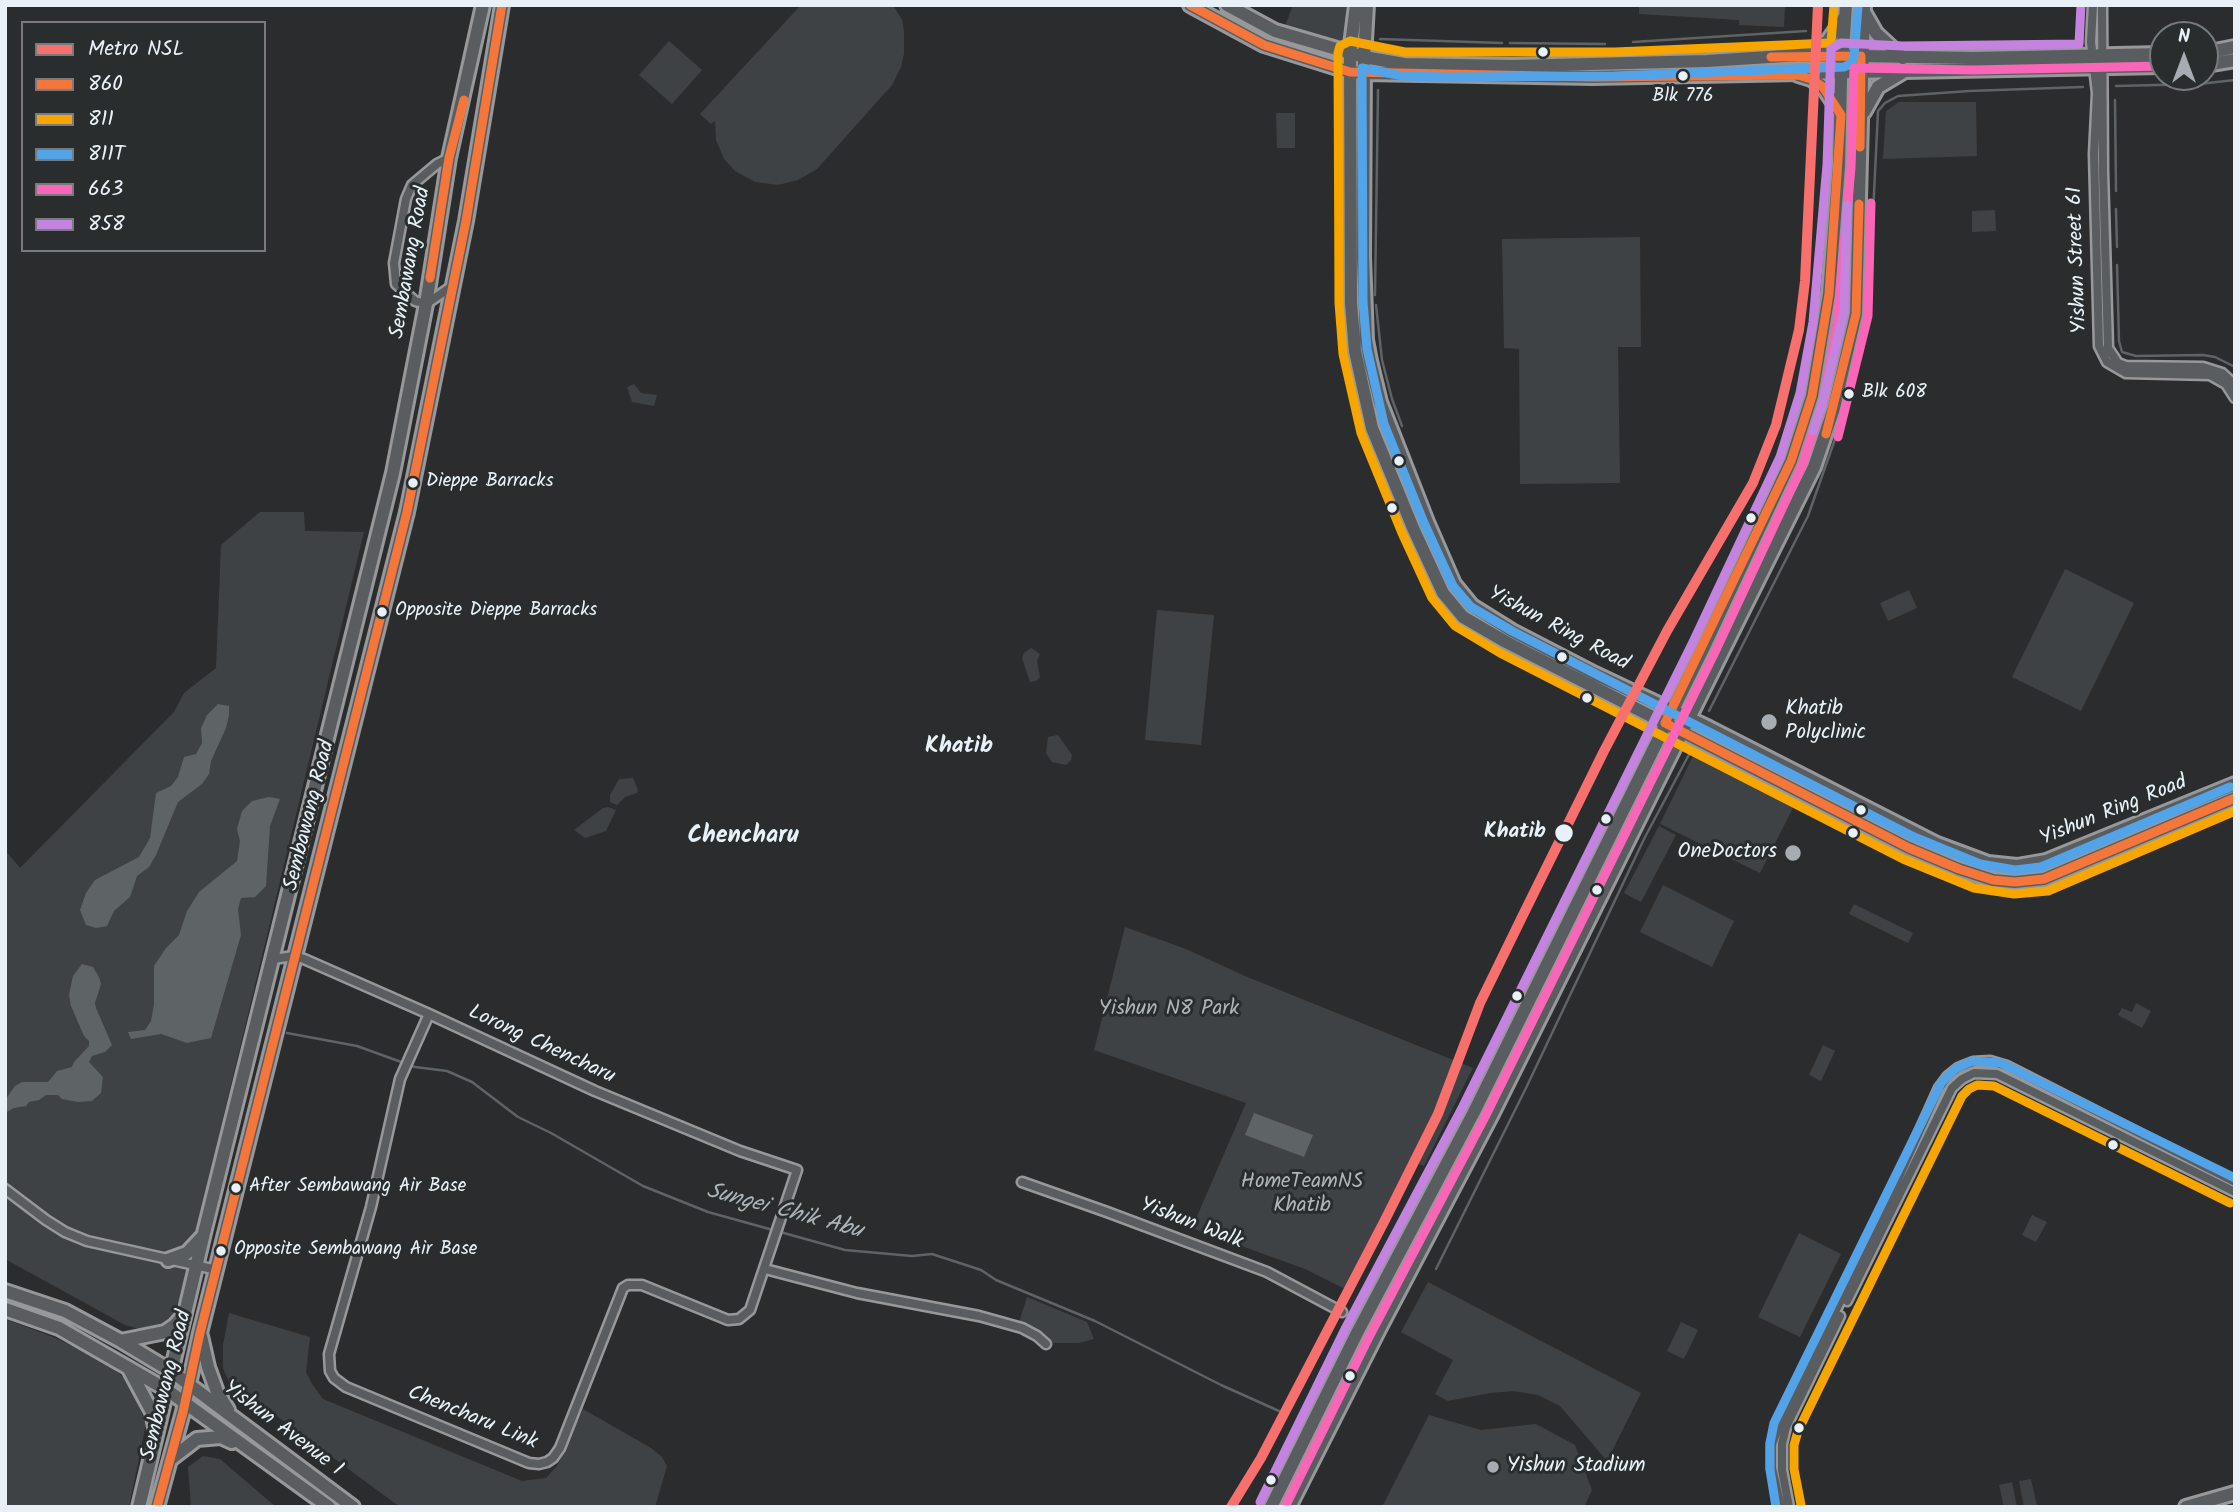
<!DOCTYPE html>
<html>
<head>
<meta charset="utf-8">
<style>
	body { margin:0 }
	#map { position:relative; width:2240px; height:1512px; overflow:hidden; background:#2b2c2d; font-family:Kalam,sans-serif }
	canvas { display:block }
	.frame { position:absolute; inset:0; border:7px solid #e8f1f8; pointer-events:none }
	.legend { position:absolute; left:21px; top:21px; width:245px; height:231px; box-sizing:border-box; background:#2a2d2e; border:2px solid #767b7f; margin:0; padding:9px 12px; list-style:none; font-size:21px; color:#e8f1f8 }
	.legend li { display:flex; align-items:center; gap:14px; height:35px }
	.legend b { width:35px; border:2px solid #767b7f }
	.north { position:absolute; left:2149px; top:21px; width:70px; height:70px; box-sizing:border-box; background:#2a2d2e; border:2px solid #767b7f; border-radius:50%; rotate:0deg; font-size:19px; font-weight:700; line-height:28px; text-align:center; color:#e8f1f8 }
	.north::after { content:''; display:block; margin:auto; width:24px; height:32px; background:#a6acb1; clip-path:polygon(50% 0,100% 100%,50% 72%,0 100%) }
</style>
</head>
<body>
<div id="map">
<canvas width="2240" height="1512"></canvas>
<div class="frame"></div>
<ul class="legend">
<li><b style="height:9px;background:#f8706d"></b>Metro NSL</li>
<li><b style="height:9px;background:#f5763a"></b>860</li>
<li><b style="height:9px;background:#f7a600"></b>811</li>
<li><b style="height:9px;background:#53a3e8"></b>811T</li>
<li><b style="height:9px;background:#fa66b7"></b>663</li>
<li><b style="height:9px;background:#c483df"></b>858</li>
</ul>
<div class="north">N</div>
</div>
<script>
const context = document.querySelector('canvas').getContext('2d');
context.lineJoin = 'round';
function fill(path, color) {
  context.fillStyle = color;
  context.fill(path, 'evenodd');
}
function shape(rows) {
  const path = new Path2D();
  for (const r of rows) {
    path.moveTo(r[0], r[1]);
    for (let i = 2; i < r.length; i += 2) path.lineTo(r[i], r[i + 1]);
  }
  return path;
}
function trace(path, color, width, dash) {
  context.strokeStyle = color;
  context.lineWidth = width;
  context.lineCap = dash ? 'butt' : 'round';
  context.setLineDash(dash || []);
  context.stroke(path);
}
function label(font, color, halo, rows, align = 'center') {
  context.font = font + ' Kalam,sans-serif';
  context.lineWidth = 6;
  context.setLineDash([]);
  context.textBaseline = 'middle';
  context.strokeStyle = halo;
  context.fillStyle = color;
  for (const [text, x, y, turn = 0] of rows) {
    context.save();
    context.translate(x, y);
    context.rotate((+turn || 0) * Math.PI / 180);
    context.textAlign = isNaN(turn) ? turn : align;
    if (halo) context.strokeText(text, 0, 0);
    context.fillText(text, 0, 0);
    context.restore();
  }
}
const green = shape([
	[801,5,893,5,902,20,904,31,904,54,901,67,892,85,817,169,798,180,778,185,755,182,735,171,724,159,716,140,715,121,711,124,700,114],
	[1293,5,1347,5,1344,46,1285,26],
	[1639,5,1785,5,1784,27,1739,25,1739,20,1639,14],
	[669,41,702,70,672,104,639,75],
	[1899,102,1976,102,1977,156,1883,159,1886,111],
	[1276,113,1295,113,1295,148,1277,148],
	[1995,210,1996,231,1972,232,1972,211],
	[1640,237,1641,347,1618,347,1620,483,1520,484,1519,349,1504,348,1502,239],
	[634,384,641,393,657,395,654,406,632,402,627,387],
	[260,512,304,512,305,531,364,532,180,1297,173,1316,161,1326,143,1330,125,1325,5,1259,5,850,20,868,174,712,184,693,216,668,221,545],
	[2065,569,2134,603,2081,711,2012,677],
	[1909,590,1917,608,1888,621,1880,603],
	[1157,610,1214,615,1201,745,1145,740],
	[1031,648,1040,654,1037,661,1040,677,1036,681,1030,682,1022,658,1024,653],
	[1058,735,1072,755,1071,760,1066,765,1052,762,1046,753,1048,737],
	[1693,756,1794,806,1760,873,1660,824],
	[633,778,638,790,637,793,625,797,617,805,610,802,610,795,619,779],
	[608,807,616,810,606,831,585,838,574,830,603,808],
	[1659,826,1676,835,1641,902,1624,893],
	[1663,885,1734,921,1712,967,1640,932],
	[1854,904,1913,933,1908,943,1849,914],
	[1125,927,1186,949,1245,976,1473,1068,1424,1166,1416,1163,1403,1182,1349,1291,1305,1269,1192,1228,1246,1103,1094,1050],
	[2136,1003,2151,1011,2142,1028,2118,1015,2122,1008,2132,1012],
	[1823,1045,1835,1051,1821,1081,1809,1075],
	[2032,1215,2047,1222,2036,1242,2022,1235],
	[1799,1233,1841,1254,1800,1337,1758,1317],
	[1428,1282,1641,1393,1607,1461,1560,1406,1538,1395,1513,1391,1490,1393,1448,1401,1435,1394,1453,1360,1401,1332],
	[1027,1297,1087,1322,1094,1339,1079,1343,1053,1343,1043,1333,1019,1322],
	[229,1313,310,1337,306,1372,312,1384,323,1399,522,1481,546,1478,557,1466,583,1409,651,1448,662,1457,667,1466,655,1507,400,1507,267,1409,231,1387,223,1368,223,1345],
	[5,1319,53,1337,104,1361,129,1382,146,1424,129,1507,5,1507],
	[1681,1322,1698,1330,1684,1359,1667,1351],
	[1429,1415,1481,1430,1536,1424,1575,1445,1592,1490,1584,1507,1382,1507],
	[203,1456,220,1459,276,1507,191,1507,188,1467],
	[2031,1479,2037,1506,2024,1507,2019,1481],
	[2012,1482,2017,1507,2004,1507,1999,1485]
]);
const water = shape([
	[218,704,229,706,229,715,226,728,211,761,209,774,202,784,178,802,156,855,149,867,137,876,130,897,114,911,107,926,96,928,86,925,80,910,86,893,95,880,139,857,150,838,156,793,171,786,178,777,184,757,196,754,202,743,201,728,207,715],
	[269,797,280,799,270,826,266,886,255,897,241,898,238,909,241,935,211,1038,187,1043,161,1034,131,1039,128,1032,145,1030,151,1021,154,1004,154,966,166,948,179,935,187,911,199,892,237,861,240,841,237,829,242,811,252,801],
	[82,964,93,967,99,977,101,984,95,1003,96,1008,112,1045,105,1052,92,1056,89,1062,103,1077,101,1093,92,1101,78,1102,62,1099,58,1095,46,1095,39,1100,29,1102,26,1106,14,1108,5,1113,5,1100,15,1086,22,1082,48,1082,57,1071,72,1067,74,1062,89,1046,89,1041,84,1036,71,1006,69,995,73,976],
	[1254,1113,1313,1135,1304,1157,1245,1135]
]);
const stream = shape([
	[1380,39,1502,43],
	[1633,42,1806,31],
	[1510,43,1605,44],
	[2116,86,2199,84,2235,80],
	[2115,100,2116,191],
	[2116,209,2117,247],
	[2117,265,2119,341,2122,352,2136,356,2203,355,2215,357,2235,367],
	[1375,295,1378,90],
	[1376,305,1382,360,1392,399,1402,426],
	[1709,711,1808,516,1852,391,1863,326,1866,276,1871,255,1878,111,1885,103,1898,96,1969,91,2083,87],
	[287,1033,357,1046,415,1067,447,1071,472,1082,518,1117,551,1133,643,1186,708,1212,845,1250,912,1256,932,1254,981,1270,996,1280,1095,1321,1221,1385,1279,1411],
	[1436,1269,1526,1088,1645,837,1692,749]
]);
const street = shape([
	[2093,5,2091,42,2097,93,2094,154,2099,346,2107,362,2126,373,2210,375,2226,384,2235,398],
	[2102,5,2103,171,2108,348,2118,363,2126,366,2203,367,2222,373,2235,385],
	[449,158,437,164,412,185,406,199,394,263,396,284,415,301,426,304,454,285],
	[273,959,294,956,304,959,429,1014,595,1091,740,1151,797,1170,750,1310,739,1319,728,1320,642,1285,628,1285,623,1288,560,1448,553,1458,547,1462,539,1464,529,1463,346,1387,334,1378,330,1371,329,1354,371,1207,400,1079,429,1014],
	[1022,1182,1107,1212,1267,1272,1342,1312],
	[5,1189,46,1220,65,1232,87,1241,217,1270],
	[765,1269,857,1293,979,1316,1022,1328,1037,1336,1046,1344],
	[1847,1301,1952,1088,1962,1079,1974,1073,1997,1074,2235,1192],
	[1781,1507,1772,1468,1772,1444,1785,1411,1867,1248,1939,1088,1948,1076,1958,1068,1973,1062,1990,1061,2007,1066,2235,1182],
	[1789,1507,1782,1470,1782,1444,1786,1427,1840,1316]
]);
const secondary = shape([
	[1190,5,1264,45,1350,72,1364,73,1593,77,2163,66],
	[1227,5,1275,31,1364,57,1404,64,1513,66,1707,61,1800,55,1973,58,2163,54],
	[1356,5,1350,53,1351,303,1355,351,1372,428,1413,528,1443,593,1463,617,1506,642,1909,848,1959,869,1993,880,2015,882,2044,879,2235,798],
	[1367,5,1364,57,1363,257,1366,340,1370,361,1380,402,1427,522,1454,584,1472,606,1512,631,1595,674,1709,728,1937,844,1988,863,2017,866,2046,861,2235,784],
	[2205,53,2235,47],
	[2205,65,2235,60]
]);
const primary = shape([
	[1864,12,1876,33,1903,58],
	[1800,55,1827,42,1844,18],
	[1798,75,1811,79,1823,87,1839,111],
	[1864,112,1878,87,1903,72],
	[168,1260,187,1253,202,1237],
	[5,1291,65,1311,121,1341,171,1371,353,1507],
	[5,1309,59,1328,167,1390,329,1507],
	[201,1336,208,1367,217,1392,228,1410],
	[121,1341,165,1332,175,1325,183,1316],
	[129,1369,152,1412,156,1432],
	[171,1459,197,1439,221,1437,232,1442],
	[139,1507,204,1233,393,473,426,304,449,158,483,5],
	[157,1507,183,1412,200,1333,407,512,466,221,502,5],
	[1271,1507,1357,1333,1474,1112,1704,647,1791,461,1812,396,1829,294,1839,166,1841,80,1846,5],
	[1289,1507,1378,1331,1492,1114,1814,467,1834,408,1856,314,1864,5],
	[2186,1507,2235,1493]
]);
const bus1 = shape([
	[1190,5,1264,45,1350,72,1593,77,1798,75,1811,79,1823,87,1841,115,1829,294,1812,396,1791,461,1665,723,1909,848,1959,869,1993,880,2015,882,2044,879,2235,798],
	[1771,57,1861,56,1860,147],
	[430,278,449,158,464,100],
	[1826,434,1856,314,1859,204],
	[157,1507,183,1412,200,1333,407,512,466,221,502,5]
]);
const bus2 = shape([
	[1834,5,1831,43,1615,52,1405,52,1350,41,1340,46,1338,53,1339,303,1343,354,1361,433,1402,533,1432,598,1455,626,1500,653,1903,859,1974,888,2014,894,2048,891,2235,811],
	[1801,1505,1794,1469,1794,1445,1798,1431,1962,1096,1969,1089,1977,1085,1994,1086,2230,1203]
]);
const bus3 = shape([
	[1858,6,1854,58,1850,64,1844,67,1615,76,1447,77,1403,76,1362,68,1363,302,1367,349,1384,424,1424,523,1453,586,1471,607,1512,631,1914,837,1980,864,2015,870,2041,867,2230,787],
	[1776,1507,1770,1470,1770,1443,1774,1423,1941,1083,1955,1069,1972,1061,2001,1063,2235,1178]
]);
const bus4 = shape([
	[1838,437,1868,316,1871,203],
	[1285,1507,1368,1339,1485,1117,1715,652,1802,466,1824,398,1837,325,1851,167,1854,68,1973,70,2163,66]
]);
const bus5 = shape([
	[1813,431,1822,405,1844,312,1847,205],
	[1260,1502,1346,1327,1463,1106,1693,642,1780,457,1800,393,1813,322,1827,165,1831,49,1841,43,1903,46,2079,44,2081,5]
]);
const metro1 = shape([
	[1231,1507,1261,1458,1385,1220,1438,1114,1480,1003,1522,917,1604,751,1667,631,1753,483,1776,425,1799,330,1805,281,1818,5]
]);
const markers = [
	[1543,52,6,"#e8f1f8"],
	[1683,76,6,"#e8f1f8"],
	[1849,394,6,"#e8f1f8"],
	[1399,461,6,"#e8f1f8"],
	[413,483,6,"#e8f1f8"],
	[1392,508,6,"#e8f1f8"],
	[1751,518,6,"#e8f1f8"],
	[382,612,6,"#e8f1f8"],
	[1562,657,6,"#e8f1f8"],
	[1587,698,6,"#e8f1f8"],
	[1769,722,9,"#a6acb1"],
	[1861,810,6,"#e8f1f8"],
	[1606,819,6,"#e8f1f8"],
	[1564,833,10,"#e8f1f8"],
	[1853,833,6,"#e8f1f8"],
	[1793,853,9,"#a6acb1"],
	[1597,890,6,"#e8f1f8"],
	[1517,996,6,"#e8f1f8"],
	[2113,1145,6,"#e8f1f8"],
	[236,1188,6,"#e8f1f8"],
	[221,1251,6,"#e8f1f8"],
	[1350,1376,6,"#e8f1f8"],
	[1799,1428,6,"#e8f1f8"],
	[1493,1467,7,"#a6acb1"],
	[1271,1480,6,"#e8f1f8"]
];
const busNames = [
	["Blk 776",1683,98,"center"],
	["Blk 608",1862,394],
	["Dieppe Barracks",426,483],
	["Opposite Dieppe Barracks",395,612],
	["After Sembawang Air Base",249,1188],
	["Opposite Sembawang Air Base",234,1251]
];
const streetNames = [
	["Yishun Street 61",2079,260,-92],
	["Sembawang Road",412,263,-80],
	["Yishun Ring Road",1558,630,28],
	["Yishun Ring Road",2114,812,-22],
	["Sembawang Road",311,816,-76],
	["Lorong Chencharu",541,1046,25],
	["Yishun Walk",1191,1225,21],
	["Sembawang Road",168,1386,-76],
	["Chencharu Link",472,1419,22],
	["Yishun Avenue 1",282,1430,37]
];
const poiNames = [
	["Khatib",1785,710],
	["Polyclinic",1785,734],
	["OneDoctors",1777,853,"right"],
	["Yishun Stadium",1507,1467]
];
const stopNames = [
	["Khatib",1546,833]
];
const parkNames = [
	["Yishun N8 Park",1169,1010],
	["HomeTeamNS",1302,1183],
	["Khatib",1302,1207]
];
const neighbourhoodNames = [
	["Khatib",959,748]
];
const waterNames = [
	["Sungei Chik Abu",784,1213,15]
];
const quarterNames = [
	["Chencharu",743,838]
];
fill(green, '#3f4244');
fill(water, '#5e6365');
trace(stream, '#5e6365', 2.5);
trace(street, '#96989a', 13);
trace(secondary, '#96989a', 18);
trace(primary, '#96989a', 18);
trace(street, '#5a5d60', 8);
trace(secondary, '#5a5d60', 12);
trace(primary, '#5a5d60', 12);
trace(bus1, '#f5763a', 9);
trace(bus2, '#f7a600', 9);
trace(bus3, '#53a3e8', 9);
trace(bus4, '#fa66b7', 9);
trace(bus5, '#c483df', 9);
trace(metro1, '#f8706d', 10);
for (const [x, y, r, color] of markers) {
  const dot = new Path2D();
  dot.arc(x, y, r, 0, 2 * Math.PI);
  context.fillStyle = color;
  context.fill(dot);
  trace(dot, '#2a2d2e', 2.5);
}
label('19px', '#e8f1f8', '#2a2d2e', busNames, 'left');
label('21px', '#e8f1f8', '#2a2d2e', streetNames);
label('21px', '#e8f1f8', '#2a2d2e', poiNames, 'left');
label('bold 21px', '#e8f1f8', '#2a2d2e', stopNames, 'right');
label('21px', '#aeb5ba', '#2a2d2e', parkNames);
label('bold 23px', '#e8f1f8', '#2a2d2e', neighbourhoodNames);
label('italic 23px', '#acb3b9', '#2a2d2e', waterNames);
label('bold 24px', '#e8f1f8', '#2a2d2e', quarterNames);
</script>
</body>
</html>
